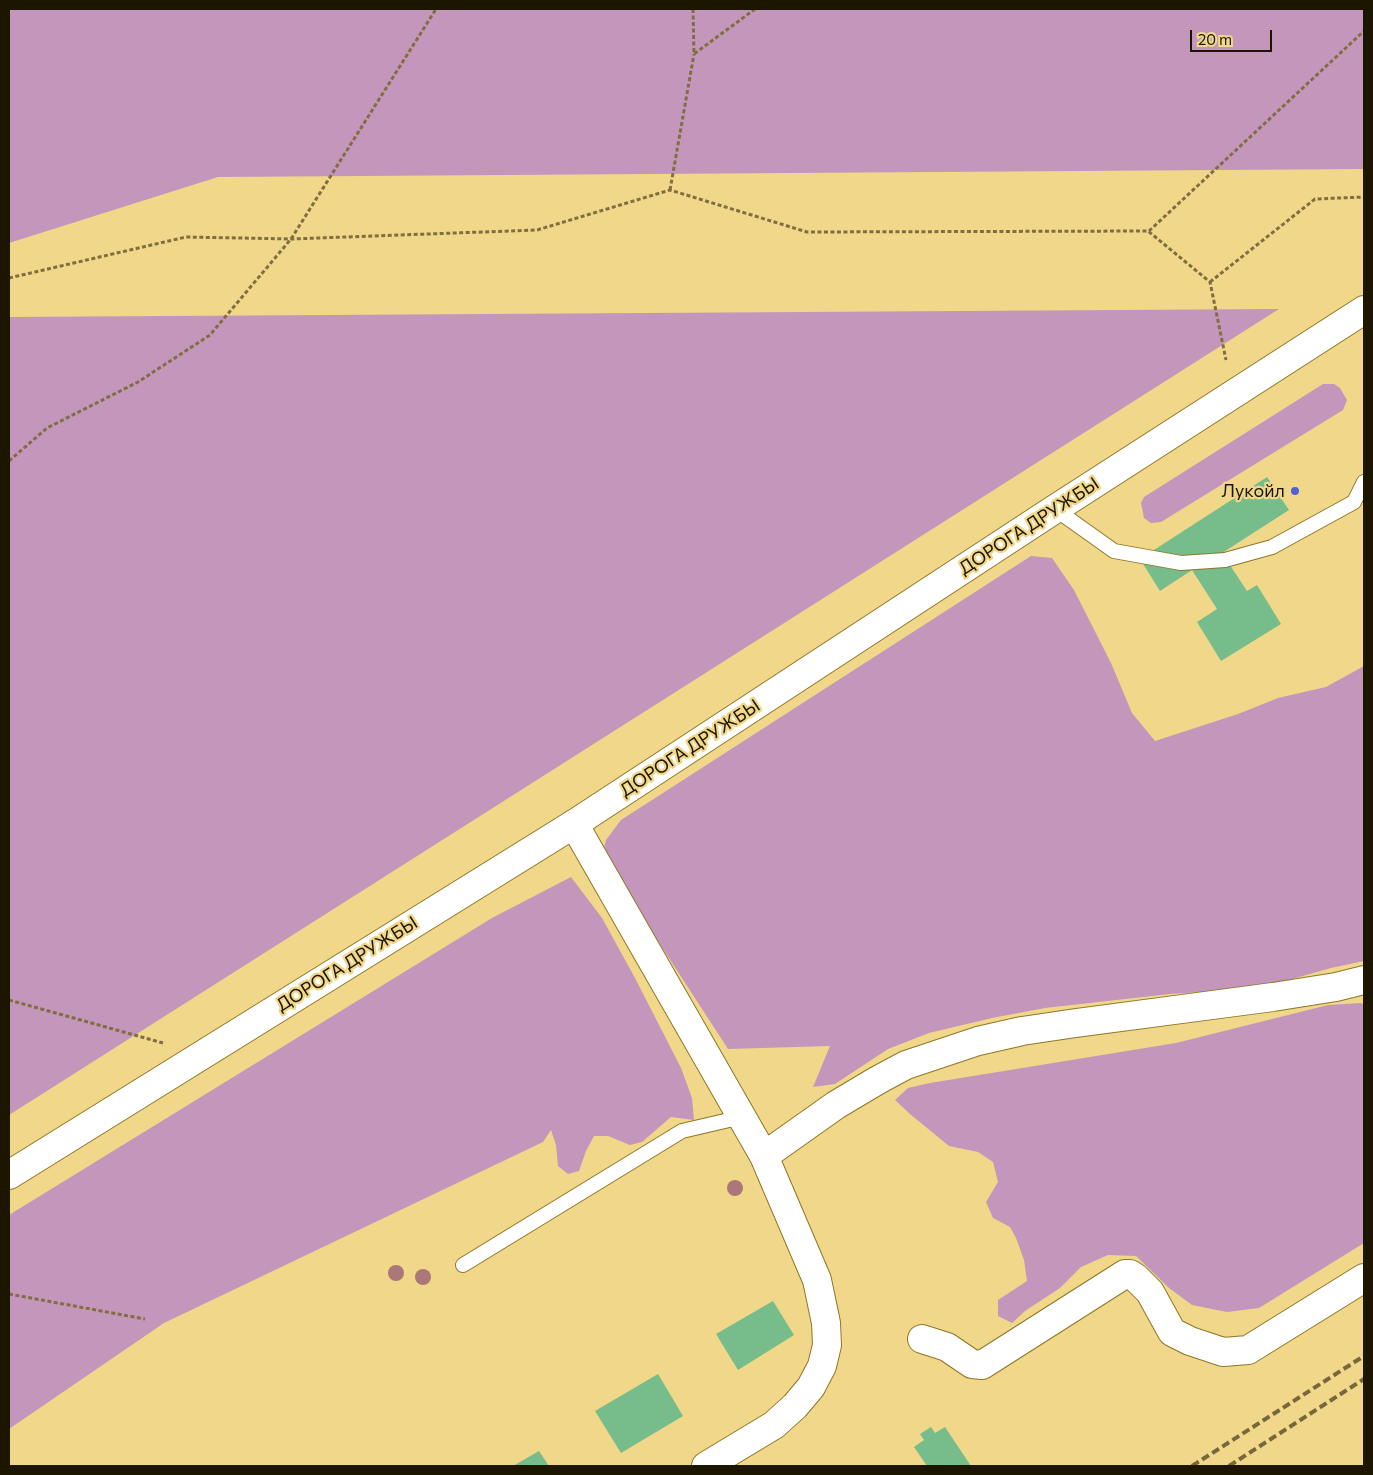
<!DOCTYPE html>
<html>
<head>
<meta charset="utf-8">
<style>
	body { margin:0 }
	#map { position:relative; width:1373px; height:1475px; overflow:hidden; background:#f0d789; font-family:Commissioner,sans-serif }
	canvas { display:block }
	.frame { position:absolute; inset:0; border:10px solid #1c1500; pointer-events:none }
	.scale { position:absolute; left:1190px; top:30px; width:82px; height:22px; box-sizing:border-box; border:2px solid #1c1500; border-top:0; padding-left:6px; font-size:15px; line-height:18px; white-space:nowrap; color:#1c1500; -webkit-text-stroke:4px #f0d789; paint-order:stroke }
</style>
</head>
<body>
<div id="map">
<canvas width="1373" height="1475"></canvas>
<div class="frame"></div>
<div class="scale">20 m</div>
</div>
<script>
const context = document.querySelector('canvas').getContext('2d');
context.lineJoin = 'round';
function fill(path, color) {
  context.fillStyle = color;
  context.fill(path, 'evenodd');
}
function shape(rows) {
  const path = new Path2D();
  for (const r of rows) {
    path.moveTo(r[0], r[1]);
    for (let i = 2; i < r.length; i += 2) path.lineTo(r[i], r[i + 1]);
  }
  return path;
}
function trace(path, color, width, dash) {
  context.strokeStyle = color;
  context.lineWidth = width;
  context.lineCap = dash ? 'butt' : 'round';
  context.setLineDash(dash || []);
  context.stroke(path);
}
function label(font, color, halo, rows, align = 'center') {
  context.font = font + ' Commissioner,sans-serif';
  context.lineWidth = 4.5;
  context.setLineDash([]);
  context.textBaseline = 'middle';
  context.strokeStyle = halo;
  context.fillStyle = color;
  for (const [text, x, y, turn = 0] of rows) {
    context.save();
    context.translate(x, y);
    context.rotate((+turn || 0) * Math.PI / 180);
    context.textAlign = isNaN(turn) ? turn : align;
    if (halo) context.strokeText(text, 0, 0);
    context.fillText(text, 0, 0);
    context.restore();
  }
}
const green = shape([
	[9,9,1364,9,1364,169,218,177,9,243],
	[1279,309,9,1115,9,317],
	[1323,384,1334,384,1340,388,1347,400,1343,410,1161,522,1151,523,1144,518,1141,503,1144,497],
	[1031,556,1052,558,1074,590,1111,663,1132,713,1155,741,1238,714,1278,698,1326,687,1364,666,1364,961,1331,968,1285,981,1233,990,1170,994,1045,1008,992,1018,929,1033,888,1049,835,1084,813,1087,830,1046,728,1049,602,855,606,840,621,820],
	[571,877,602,918,635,978,681,1068,692,1098,694,1120,671,1117,642,1142,630,1145,608,1136,594,1136,586,1151,579,1171,568,1174,558,1166,556,1145,551,1130,543,1142,164,1323,9,1429,9,1215,492,918],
	[1361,1003,1364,1005,1364,1243,1259,1308,1227,1312,1192,1305,1169,1288,1136,1256,1108,1255,1081,1267,1060,1288,1025,1311,1012,1323,998,1316,998,1300,1027,1281,1024,1260,1016,1238,1010,1227,993,1218,986,1202,998,1182,993,1162,978,1152,949,1146,910,1114,895,1100,908,1088,930,1083,1176,1043,1328,1005]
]);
const building = shape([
	[1267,477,1289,510,1222,553,1247,591,1257,585,1281,624,1221,661,1197,622,1217,609,1192,570,1160,591,1140,559],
	[773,1301,794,1335,738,1370,716,1334],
	[658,1374,683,1416,621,1453,595,1411],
	[931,1427,935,1433,945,1427,971,1466,927,1466,914,1447,924,1440,920,1434],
	[539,1451,549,1466,513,1466]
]);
const path = shape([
	[693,9,694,54,755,9],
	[670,190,694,54],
	[1149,231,1364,31],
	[9,278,186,237,291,239,537,230,670,190,807,232,1148,231,1210,282,1226,360],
	[1210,282,1315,199,1364,197],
	[9,461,47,428,138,382,210,335,291,239,436,9],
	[9,1000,163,1043],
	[9,1294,145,1319]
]);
const service = shape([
	[1055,509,1114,551,1181,563,1225,560,1272,547,1354,502,1364,482],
	[463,1265,682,1131,742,1117]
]);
const minor = shape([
	[574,824,764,1156,817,1280,826,1323,827,1345,822,1366,811,1387,795,1406,774,1425,706,1466],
	[764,1156,836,1105,878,1080,906,1065,978,1041,1022,1031,1076,1023,1273,997,1336,987,1364,980],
	[922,1339,947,1347,972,1364,982,1365,1125,1274,1130,1274,1136,1278,1150,1292,1172,1332,1190,1341,1223,1352,1248,1350,1364,1278]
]);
const primary = shape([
	[9,1175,574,824,1055,509,1364,310]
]);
const rail = shape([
	[1192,1466,1364,1356],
	[1229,1466,1364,1379]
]);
const trees = [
	[735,1188],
	[396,1273],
	[423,1277]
];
const markers = [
	[1295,491,5,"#4f61d6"]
];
const poiNames = [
	["Лукойл",1285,491]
];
const streetNames = [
	["ДОРОГА ДРУЖБЫ",1029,526,-33],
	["ДОРОГА ДРУЖБЫ",690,748,-33],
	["ДОРОГА ДРУЖБЫ",347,964,-32]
];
fill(green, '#c596bc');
fill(building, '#77bd8c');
trace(service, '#8e7727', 16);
trace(minor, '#8e7727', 30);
trace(primary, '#8e7727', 30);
trace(path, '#7f6f40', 3, [4, 2.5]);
trace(service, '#fff', 14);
trace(minor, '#fff', 28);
trace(primary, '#fff', 28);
trace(rail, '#76683a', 4, [8, 4]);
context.fillStyle = '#ab7778';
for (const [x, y] of trees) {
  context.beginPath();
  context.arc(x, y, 8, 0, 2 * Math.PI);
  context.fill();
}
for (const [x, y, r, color] of markers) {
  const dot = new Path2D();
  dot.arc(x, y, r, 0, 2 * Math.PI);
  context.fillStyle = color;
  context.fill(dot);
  trace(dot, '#f0d789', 2);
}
label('18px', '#1c1500', '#f0d789', poiNames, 'right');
label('18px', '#1c1500', '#f0d789', streetNames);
</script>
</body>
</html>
